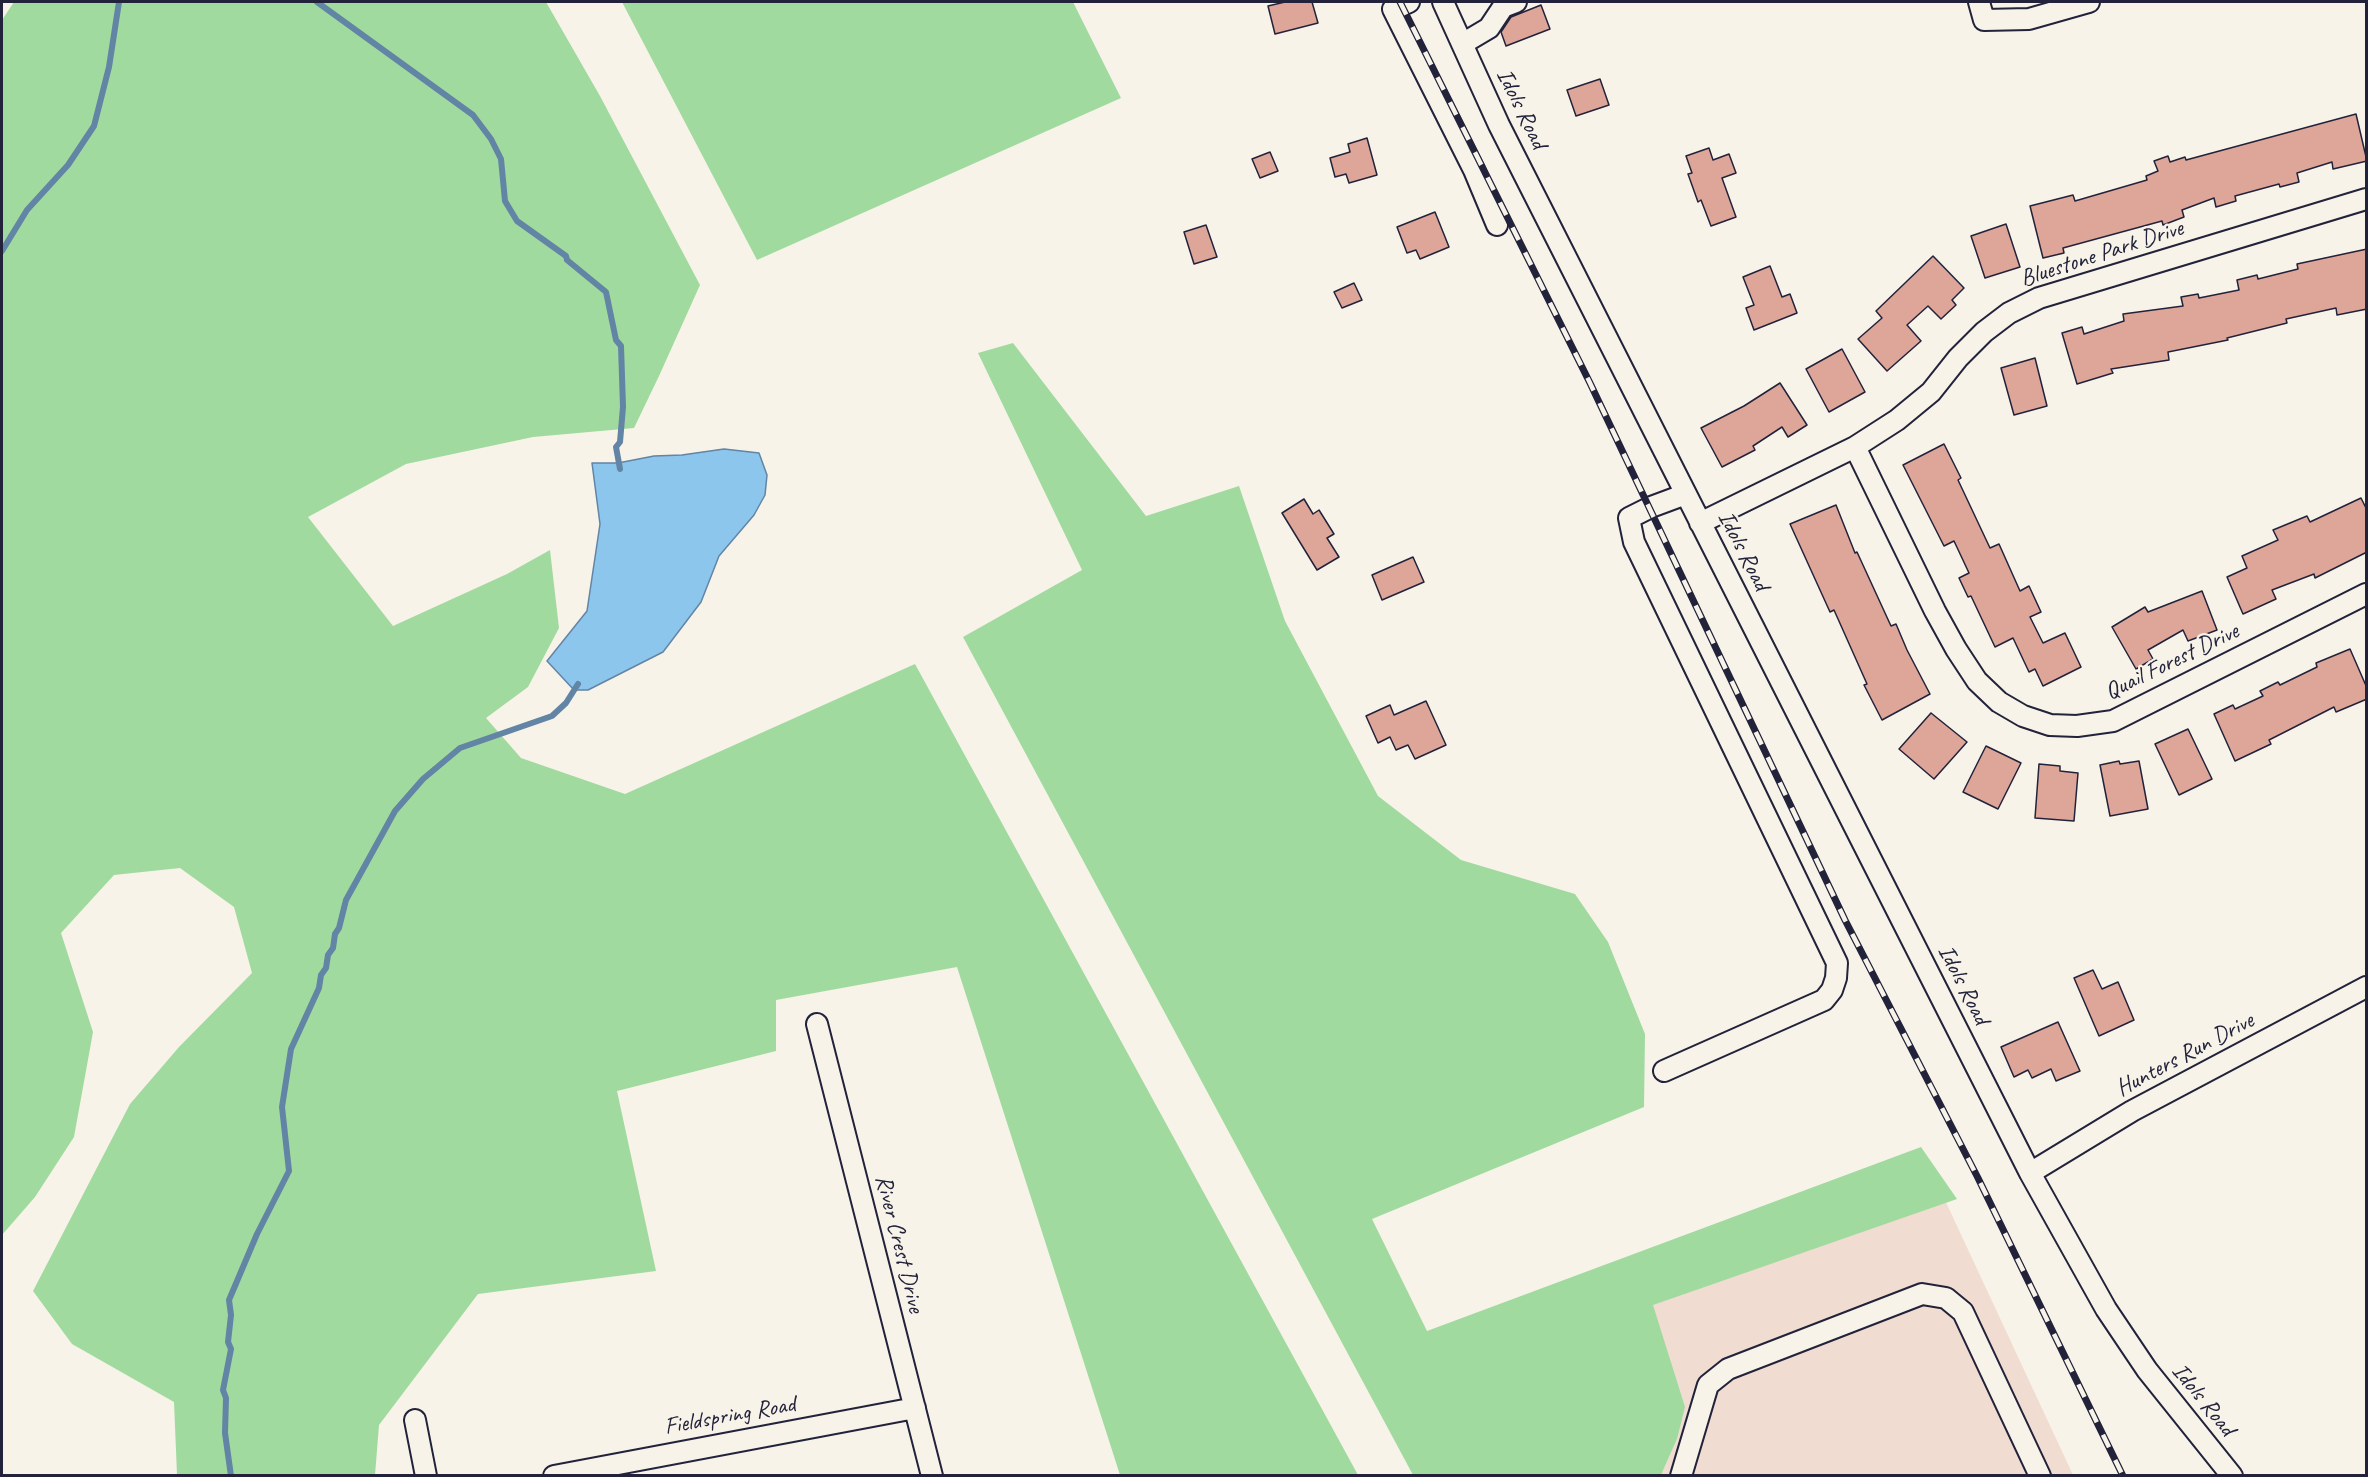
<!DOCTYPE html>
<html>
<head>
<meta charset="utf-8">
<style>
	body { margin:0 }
	#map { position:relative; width:2368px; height:1477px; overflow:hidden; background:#f7f3e8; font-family:Caveat,sans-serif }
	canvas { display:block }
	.frame { position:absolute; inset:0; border:3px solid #22223b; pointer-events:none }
</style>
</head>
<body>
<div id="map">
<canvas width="2368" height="1477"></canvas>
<div class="frame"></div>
</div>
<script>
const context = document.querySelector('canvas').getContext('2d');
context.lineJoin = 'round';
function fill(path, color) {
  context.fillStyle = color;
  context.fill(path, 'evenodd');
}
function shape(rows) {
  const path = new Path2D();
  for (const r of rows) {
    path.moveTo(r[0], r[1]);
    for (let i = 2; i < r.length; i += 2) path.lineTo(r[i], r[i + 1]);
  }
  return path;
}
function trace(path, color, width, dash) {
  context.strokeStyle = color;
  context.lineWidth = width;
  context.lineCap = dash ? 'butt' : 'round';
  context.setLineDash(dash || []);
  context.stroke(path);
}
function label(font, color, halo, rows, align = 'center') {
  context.font = font + ' Caveat,sans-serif';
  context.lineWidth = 4.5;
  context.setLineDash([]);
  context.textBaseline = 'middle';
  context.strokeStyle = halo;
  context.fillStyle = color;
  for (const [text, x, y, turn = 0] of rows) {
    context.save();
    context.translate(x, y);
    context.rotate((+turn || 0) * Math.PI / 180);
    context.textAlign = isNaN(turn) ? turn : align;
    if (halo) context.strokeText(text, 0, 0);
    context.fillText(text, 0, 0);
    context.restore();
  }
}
const built = shape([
	[1937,1183,2073,1475,1661,1475,1677,1439,1646,1285]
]);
const green = shape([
	[14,2,546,2,600,96,700,285,659,376,634,428,533,437,406,464,308,517,393,626,507,574,550,550,559,628,528,687,486,718,521,758,625,794,915,664,1358,1475,1120,1475,957,967,776,1000,776,1051,617,1091,656,1271,478,1294,379,1425,375,1475,177,1475,174,1402,72,1344,33,1291,130,1104,179,1047,252,973,234,907,180,868,114,875,61,933,93,1032,74,1137,35,1197,2,1235,2,20],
	[622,2,1073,2,1121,98,757,260],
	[1013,343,1146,516,1239,486,1285,621,1378,796,1461,860,1575,894,1608,942,1645,1034,1644,1107,1372,1219,1427,1331,1921,1147,1957,1199,1653,1305,1685,1407,1677,1439,1661,1475,1413,1475,963,637,1082,570,978,353]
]);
const water = shape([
	[724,449,759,453,767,475,765,495,754,515,719,556,701,602,663,652,588,690,574,690,547,661,587,611,600,524,592,463,618,463,654,456,682,455,724,449]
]);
const stream = shape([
	[317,2,473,115,491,139,501,159,505,201,517,221,566,256,567,260,606,292,616,340,621,346,623,407,620,442,616,447,620,469],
	[2,251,27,210,68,165,94,126,109,67,119,2],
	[231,1476,225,1433,226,1398,223,1390,231,1349,228,1342,231,1315,229,1300,257,1234,289,1171,282,1107,291,1049,319,988,321,975,326,968,328,955,333,948,335,934,339,928,346,900,395,811,423,779,460,748,552,716,566,703,578,684]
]);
const building = shape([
	[1285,2,1312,2,1318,23,1275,34,1268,6,1285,2],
	[1541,5,1550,29,1506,46,1501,32,1511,17,1541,5],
	[1600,79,1609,105,1576,116,1567,90,1600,79],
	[2356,114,2367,161,2333,169,2332,162,2297,173,2299,182,2280,187,2279,184,2235,196,2236,201,2216,207,2214,198,2182,210,2184,217,2163,225,2162,221,2063,248,2064,253,2043,258,2030,206,2073,195,2075,201,2147,180,2146,176,2158,171,2154,161,2168,156,2170,162,2185,157,2186,160,2356,114],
	[1367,138,1377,175,1349,183,1346,174,1335,177,1330,158,1350,152,1348,144,1367,138],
	[1709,148,1713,160,1729,154,1736,173,1722,178,1736,217,1711,226,1701,200,1698,202,1688,174,1692,173,1686,156,1709,148],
	[1270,152,1278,171,1260,178,1252,159,1270,152],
	[1435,212,1449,247,1420,259,1416,250,1407,253,1397,227,1435,212],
	[2006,224,2020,267,1985,278,1971,236,2006,224],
	[1206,225,1217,257,1194,264,1184,232,1206,225],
	[2367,249,2367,309,2337,315,2336,308,2286,319,2287,323,2227,338,2228,340,2168,352,2169,360,2111,369,2113,373,2077,384,2062,333,2082,327,2084,334,2124,321,2123,314,2183,306,2181,297,2198,294,2199,298,2239,290,2237,280,2257,275,2258,279,2298,269,2297,264,2367,249],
	[1933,256,1964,288,1952,300,1956,305,1941,319,1928,306,1907,325,1921,341,1887,371,1858,339,1882,318,1876,311,1933,256],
	[1770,266,1782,297,1790,294,1797,313,1754,330,1746,308,1754,305,1743,277,1770,266],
	[1354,283,1362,300,1342,308,1334,292,1354,283],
	[1842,349,1865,392,1829,412,1806,369,1842,349],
	[2035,358,2047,406,2014,415,2001,368,2035,358],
	[1780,383,1807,425,1788,437,1782,427,1753,446,1755,450,1722,467,1701,428,1744,406,1780,383],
	[1944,444,1961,478,1958,480,1990,548,1999,544,2020,591,2029,586,2041,612,2030,617,2043,643,2065,633,2081,667,2043,686,2035,669,2029,672,2013,638,1995,647,1971,596,1968,597,1959,578,1969,573,1954,541,1944,546,1903,465,1944,444],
	[2361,498,2367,510,2367,552,2315,578,2314,574,2272,590,2276,599,2243,614,2227,577,2247,568,2242,556,2278,540,2273,530,2307,516,2310,522,2361,498],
	[1304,499,1313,514,1319,510,1334,534,1327,538,1339,557,1317,570,1282,513,1304,499],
	[1836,505,1855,553,1857,552,1891,626,1896,624,1907,650,1930,694,1882,720,1864,685,1867,684,1834,610,1830,612,1790,524,1836,505],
	[1413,557,1424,582,1382,600,1372,575,1413,557],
	[2202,591,2217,630,2188,641,2183,630,2148,650,2153,659,2136,669,2112,627,2145,607,2148,612,2202,591],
	[2350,649,2367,688,2367,699,2336,712,2334,707,2269,740,2271,744,2235,761,2214,714,2233,705,2235,709,2263,696,2260,691,2278,682,2280,685,2317,667,2316,663,2350,649],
	[1426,701,1446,745,1415,759,1408,745,1396,750,1390,737,1378,743,1366,716,1390,705,1394,715,1426,701],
	[1931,713,1967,742,1934,779,1899,749,1931,713],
	[2188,729,2212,779,2179,795,2155,744,2188,729],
	[1986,746,2021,763,1998,809,1963,792,1986,746],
	[2119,761,2120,764,2139,761,2148,809,2110,816,2100,765,2119,761],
	[2039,764,2060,766,2060,771,2078,773,2074,821,2035,818,2039,764],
	[2093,970,2102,989,2118,982,2134,1020,2099,1036,2074,978,2093,970],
	[2058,1022,2080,1071,2056,1081,2051,1069,2032,1078,2028,1070,2014,1077,2001,1047,2058,1022]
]);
const minor = shape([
	[1409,2,1393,9,1474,170,1497,225],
	[1443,2,1499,125,2030,1173,2106,1309,2147,1370,2232,1476],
	[1979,2,1984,20,2029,19,2089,2],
	[1462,44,1489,28,1503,7,1516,2],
	[1855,447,1935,611,1956,649,1977,681,1999,702,2023,716,2050,725,2077,726,2113,721,2366,594],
	[1700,523,1855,447,1897,420,1931,392,1958,358,1984,332,2009,313,2039,298,2366,199],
	[817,1024,932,1476],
	[1664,1071,1824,1000,1832,990,1836,978,1837,963,1634,542,1629,518,1651,507,1686,494],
	[2030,1173,2132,1111,2366,987],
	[415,1420,426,1476],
	[554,1476,915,1408],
	[1681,1476,1708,1385,1728,1369,1922,1294,1946,1298,1963,1312,2040,1476]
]);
const rail = shape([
	[1400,2,1590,383,1845,920,1978,1178,2123,1476]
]);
const streetNames = [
	["Idols Road",1521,109,64],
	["Bluestone Park Drive",2102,254,-18],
	["Idols Road",1743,551,63],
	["Quail Forest Drive",2172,662,-26],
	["Idols Road",1963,985,63],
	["Hunters Run Drive",2185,1055,-28],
	["River Crest Drive",899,1244,76],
	["Idols Road",2203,1400,51],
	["Fieldspring Road",730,1416,-10]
];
fill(built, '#f0dcd0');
fill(green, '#a1da9f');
fill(water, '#8dc6ec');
trace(water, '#6284a5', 1.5);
trace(stream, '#6284a5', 6);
fill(building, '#dea599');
trace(building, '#22223b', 1.5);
trace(minor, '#22223b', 24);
trace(minor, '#f7f3e8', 20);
trace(rail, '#22223b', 7);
trace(rail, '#f7f3e8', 4.5, [14]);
label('24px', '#22223b', '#f7f3e8', streetNames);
</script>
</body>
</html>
